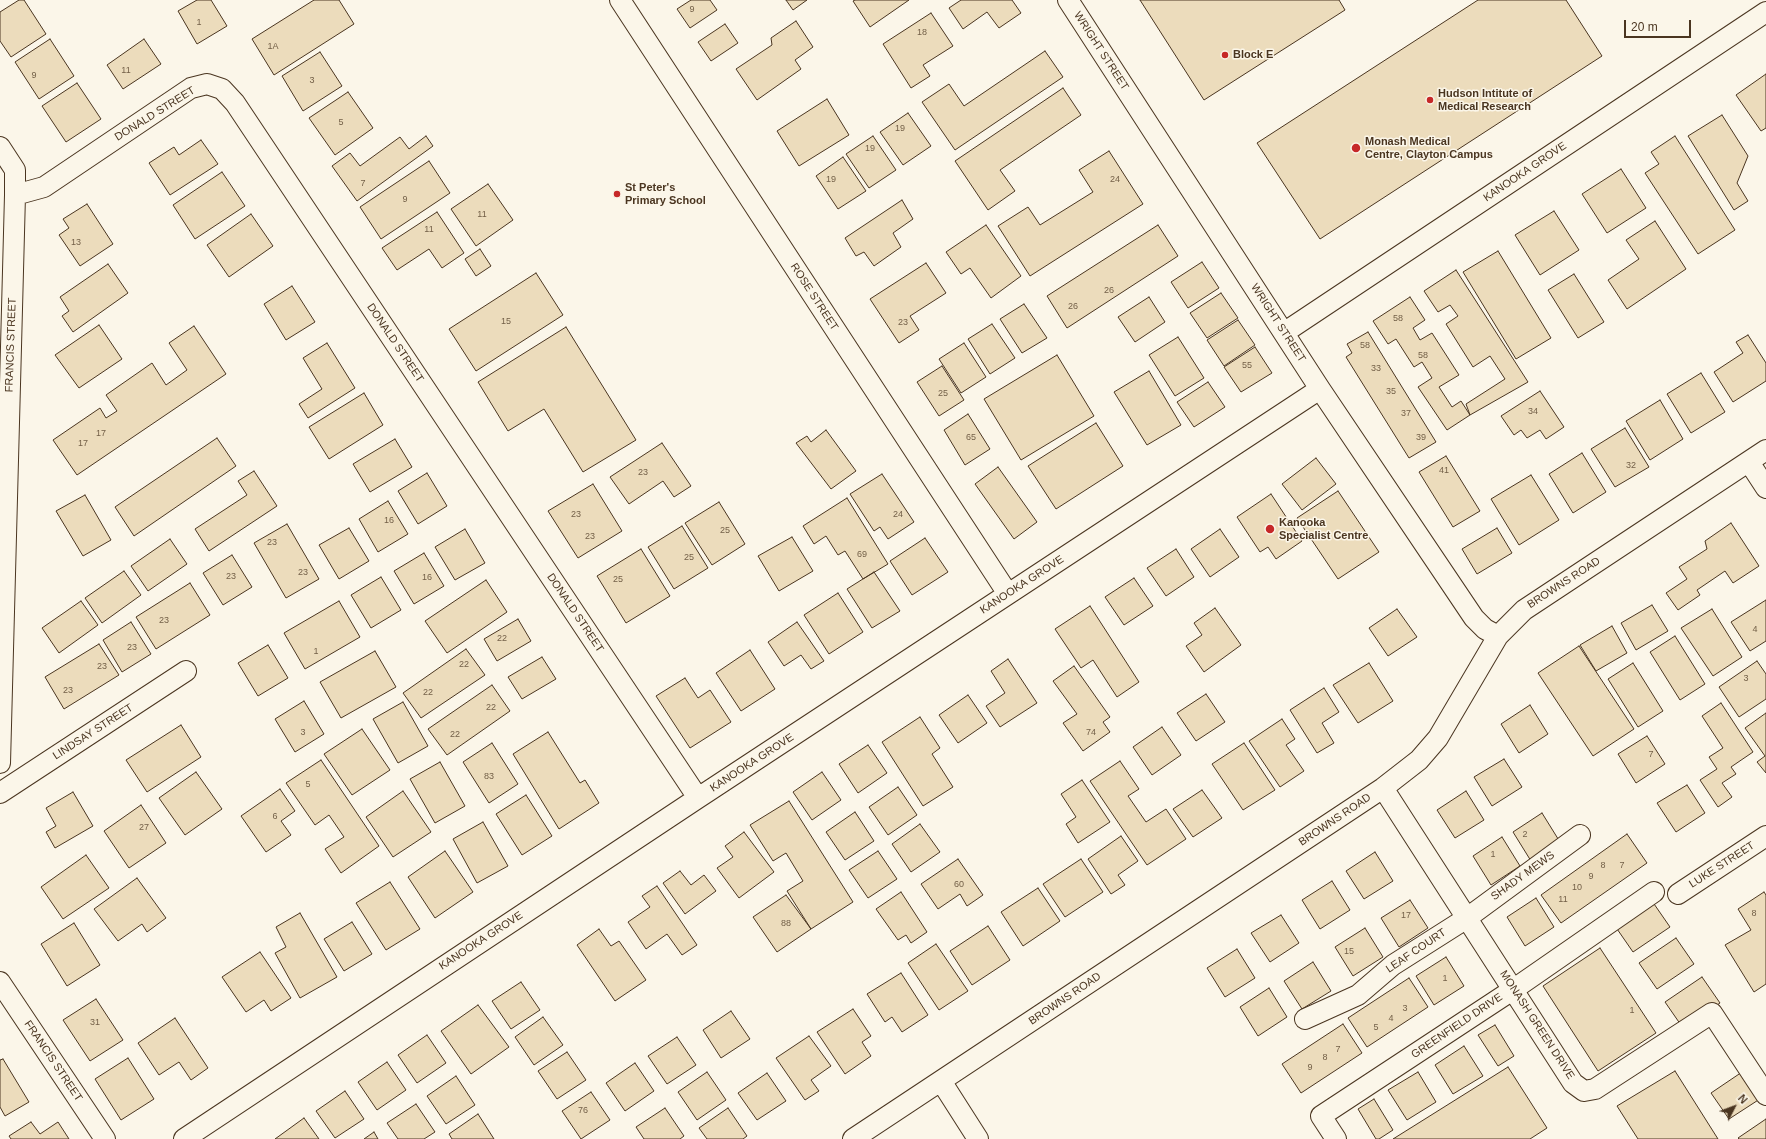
<!DOCTYPE html>
<html>
<head>
<meta charset="utf-8">
<style>
	body { margin:0 }
	#map { position:relative; width:1766px; height:1139px; overflow:hidden; background:#fbf6e9; font-family:Arial,sans-serif }
	canvas { display:block }
	.north { position:absolute; left:1714px; top:1087px; width:40px; height:40px; -webkit-text-stroke:3px #fbf6e9; paint-order:stroke; rotate:48deg; font-size:11px; font-weight:700; line-height:16px; text-align:center; color:#4a3520 }
	.north::after { content:''; display:block; margin:auto; width:14px; height:18px; background:#4a3520; clip-path:polygon(50% 0,100% 100%,50% 72%,0 100%) }
	.scale { position:absolute; left:1624px; top:20px; width:67px; height:18px; box-sizing:border-box; border:2px solid #4a3520; border-top:0; padding-left:5px; font-size:12px; line-height:14px; white-space:nowrap; color:#4a3520; -webkit-text-stroke:3px #fbf6e9; paint-order:stroke }
</style>
</head>
<body>
<div id="map">
<canvas width="1766" height="1139"></canvas>
<div class="north">N</div>
<div class="scale">20 m</div>
</div>
<script>
const context = document.querySelector('canvas').getContext('2d');
context.lineJoin = 'round';
function fill(path, color) {
  context.fillStyle = color;
  context.fill(path, 'evenodd');
}
function shape(rows) {
  const path = new Path2D();
  for (const r of rows) {
    path.moveTo(r[0], r[1]);
    for (let i = 2; i < r.length; i += 2) path.lineTo(r[i], r[i + 1]);
  }
  return path;
}
function trace(path, color, width, dash) {
  context.strokeStyle = color;
  context.lineWidth = width;
  context.lineCap = dash ? 'butt' : 'round';
  context.setLineDash(dash || []);
  context.stroke(path);
}
function label(font, color, halo, rows, align = 'center') {
  context.font = font + ' Arial,sans-serif';
  context.lineWidth = 3;
  context.setLineDash([]);
  context.textBaseline = 'middle';
  context.strokeStyle = halo;
  context.fillStyle = color;
  for (const [text, x, y, turn = 0] of rows) {
    context.save();
    context.translate(x, y);
    context.rotate((+turn || 0) * Math.PI / 180);
    context.textAlign = isNaN(turn) ? turn : align;
    if (halo) context.strokeText(text, 0, 0);
    context.fillText(text, 0, 0);
    context.restore();
  }
}
const building = shape([
	[19,0,24,0,46,34,11,57,0,41,0,12,19,0],
	[197,0,211,0,227,26,197,44,178,11,197,0],
	[314,0,339,0,354,24,274,75,252,39,314,0],
	[691,0,710,0,717,10,690,28,677,9,691,0],
	[786,0,807,0,793,10,786,0],
	[855,0,909,0,870,27,853,1,855,0],
	[961,0,1012,0,1021,13,999,28,987,12,963,29,949,8,961,0],
	[1140,0,1339,0,1345,10,1204,100,1140,0],
	[1478,0,1566,0,1602,56,1320,239,1257,143,1478,0],
	[931,13,953,46,923,65,930,76,911,88,883,44,931,13],
	[796,21,813,47,795,60,801,69,757,100,736,69,772,45,771,38,796,21],
	[725,24,738,43,711,61,698,42,725,24],
	[50,39,74,76,39,99,15,62,50,39],
	[144,39,161,64,123,89,107,65,144,39],
	[1045,51,1063,77,955,150,922,102,949,84,964,106,1045,51],
	[320,52,342,86,303,111,282,76,320,52],
	[1766,74,1766,128,1761,131,1736,95,1766,74],
	[77,83,101,119,66,142,42,106,77,83],
	[1063,88,1081,115,1000,170,1015,191,988,210,955,161,1063,88],
	[348,92,373,128,335,155,309,118,348,92],
	[827,99,849,135,799,166,777,131,827,99],
	[908,113,931,146,903,165,880,132,908,113],
	[1722,115,1748,156,1737,183,1748,201,1734,210,1688,136,1722,115],
	[426,136,433,146,357,201,332,166,350,153,360,166,400,137,409,149,426,136],
	[873,136,896,170,869,188,846,154,873,136],
	[1675,136,1735,230,1698,254,1645,173,1659,164,1651,152,1675,136],
	[201,140,218,164,170,195,149,163,174,147,179,155,201,140],
	[1109,151,1143,204,1030,276,998,226,1028,207,1040,225,1093,192,1079,170,1109,151],
	[843,157,866,191,838,209,816,176,843,157],
	[429,161,450,193,381,239,360,207,429,161],
	[1621,169,1646,208,1607,233,1582,194,1621,169],
	[222,172,245,206,195,239,173,205,222,172],
	[488,184,513,220,476,246,451,209,488,184],
	[902,200,913,219,893,233,901,247,874,266,864,252,856,256,845,238,902,200],
	[87,204,113,244,80,266,59,235,69,228,63,219,87,204],
	[1554,211,1579,250,1540,275,1515,235,1554,211],
	[437,212,464,253,442,268,429,249,397,270,382,248,437,212],
	[251,214,273,246,229,277,207,245,251,214],
	[1655,221,1686,269,1627,309,1608,280,1639,259,1626,240,1655,221],
	[986,225,1021,276,991,298,970,268,961,274,946,252,986,225],
	[1158,225,1178,256,1067,328,1047,296,1158,225],
	[480,249,491,266,476,276,465,259,480,249],
	[1498,251,1551,338,1516,359,1463,272,1498,251],
	[1202,262,1219,288,1188,308,1171,282,1202,262],
	[926,263,946,293,910,316,919,330,899,343,870,299,926,263],
	[108,264,128,293,73,332,62,316,69,311,60,297,108,264],
	[1456,270,1528,382,1470,415,1466,404,1505,379,1490,356,1473,367,1446,324,1458,316,1450,305,1438,312,1424,291,1456,270],
	[536,273,563,315,476,371,449,329,536,273],
	[1574,274,1604,322,1578,338,1548,290,1574,274],
	[292,286,315,322,286,340,264,304,292,286],
	[1221,293,1238,318,1207,338,1190,313,1221,293],
	[1149,297,1165,322,1135,342,1118,317,1149,297],
	[1410,297,1425,320,1413,328,1420,340,1432,333,1459,375,1439,387,1452,407,1461,401,1470,415,1447,430,1418,387,1432,378,1422,362,1414,367,1396,339,1388,344,1373,321,1410,297],
	[1024,304,1047,338,1022,353,1000,319,1024,304],
	[1238,320,1255,345,1224,366,1207,340,1238,320],
	[992,324,1015,358,990,374,968,339,992,324],
	[99,325,122,359,79,388,55,355,99,325],
	[194,326,226,374,77,475,53,440,100,408,106,418,117,411,106,395,152,363,166,385,187,370,169,343,194,326],
	[566,327,636,440,583,472,544,409,508,431,478,382,566,327],
	[1368,332,1436,442,1409,458,1346,357,1352,353,1347,344,1368,332],
	[1748,335,1766,363,1766,381,1733,402,1714,372,1743,353,1736,342,1748,335],
	[1178,337,1204,378,1175,396,1149,355,1178,337],
	[327,343,355,388,308,418,299,404,322,389,303,358,327,343],
	[964,343,986,377,961,393,939,359,964,343],
	[1255,347,1272,373,1241,392,1224,367,1255,347],
	[1057,355,1094,416,1021,460,984,399,1057,355],
	[942,366,964,400,939,416,917,382,942,366],
	[1149,371,1181,425,1147,445,1114,392,1149,371],
	[1701,373,1725,412,1691,433,1667,394,1701,373],
	[1208,382,1225,407,1194,427,1177,402,1208,382],
	[1540,391,1564,427,1546,439,1540,430,1527,438,1521,430,1514,435,1501,416,1540,391],
	[364,393,383,425,329,459,309,427,364,393],
	[1660,400,1683,439,1650,460,1626,421,1660,400],
	[968,414,990,449,965,465,944,430,968,414],
	[1096,423,1123,466,1056,509,1028,466,1096,423],
	[1625,428,1649,467,1615,487,1591,449,1625,428],
	[826,430,856,471,831,489,796,443,807,436,811,442,826,430],
	[217,438,236,466,134,536,115,507,217,438],
	[395,439,412,467,370,492,353,464,395,439],
	[662,443,691,486,674,497,663,481,629,504,610,477,662,443],
	[1582,453,1606,492,1573,513,1549,474,1582,453],
	[1446,456,1480,511,1453,527,1419,472,1446,456],
	[1316,458,1336,484,1302,510,1282,484,1316,458],
	[998,467,1037,522,1014,539,975,484,998,467],
	[254,471,277,506,209,551,195,529,247,495,238,481,254,471],
	[427,473,447,506,418,524,398,491,427,473],
	[882,474,914,522,888,539,880,527,874,531,850,494,882,474],
	[1531,475,1559,520,1519,545,1491,499,1531,475],
	[593,484,622,531,578,558,548,511,593,484],
	[1338,491,1379,552,1338,579,1297,518,1338,491],
	[1271,494,1302,541,1276,559,1268,547,1260,552,1237,517,1271,494],
	[85,495,111,540,83,556,56,511,85,495],
	[847,498,888,564,863,579,845,551,838,555,826,536,814,544,803,526,847,498],
	[388,501,408,534,378,552,359,519,388,501],
	[719,502,745,544,712,565,685,523,719,502],
	[1731,523,1759,566,1733,583,1725,571,1697,590,1700,595,1678,610,1666,593,1687,579,1679,567,1707,549,1705,541,1731,523],
	[287,524,319,579,286,598,254,543,287,524],
	[682,526,708,568,674,589,648,547,682,526],
	[349,528,369,561,339,579,319,545,349,528],
	[1497,528,1512,553,1477,574,1462,549,1497,528],
	[465,529,485,563,455,580,435,547,465,529],
	[1220,529,1239,557,1210,577,1191,549,1220,529],
	[792,537,813,571,779,591,758,556,792,537],
	[925,538,948,572,912,595,890,561,925,538],
	[170,539,187,564,148,591,131,566,170,539],
	[641,549,670,596,626,623,597,576,641,549],
	[1176,549,1194,577,1166,596,1147,568,1176,549],
	[424,553,444,586,414,604,394,571,424,553],
	[232,555,252,587,223,605,203,573,232,555],
	[124,571,141,595,102,623,85,598,124,571],
	[874,572,900,611,872,628,847,589,874,572],
	[381,577,401,610,371,628,351,595,381,577],
	[1134,578,1153,606,1124,625,1105,597,1134,578],
	[486,580,507,612,447,653,425,621,486,580],
	[190,583,210,615,156,649,136,617,190,583],
	[838,593,863,632,829,654,804,615,838,593],
	[1766,600,1766,641,1750,651,1731,622,1766,600],
	[81,601,98,625,59,653,42,628,81,601],
	[339,601,360,637,305,669,284,633,339,601],
	[1652,605,1668,631,1636,650,1621,623,1652,605],
	[1090,606,1139,682,1117,697,1093,660,1081,668,1055,629,1090,606],
	[1215,608,1241,645,1204,672,1186,646,1202,635,1194,623,1215,608],
	[1397,609,1417,637,1388,656,1369,628,1397,609],
	[1712,609,1742,657,1713,676,1681,628,1712,609],
	[518,619,531,641,497,661,484,639,518,619],
	[131,622,151,654,122,672,103,640,131,622],
	[797,622,824,661,811,669,801,655,784,666,768,642,797,622],
	[1612,626,1627,653,1596,671,1580,645,1612,626],
	[1675,636,1705,684,1680,700,1650,652,1675,636],
	[99,644,119,675,64,709,45,677,99,644],
	[268,645,288,678,258,696,238,663,268,645],
	[1579,646,1634,729,1593,756,1538,673,1579,646],
	[466,649,485,675,421,718,403,693,466,649],
	[750,650,775,689,741,711,716,673,750,650],
	[375,651,396,687,341,718,320,682,375,651],
	[542,657,556,679,522,699,508,677,542,657],
	[1008,659,1037,703,1000,727,986,706,1005,693,991,671,1008,659],
	[1757,661,1766,674,1766,699,1739,717,1719,687,1757,661],
	[1369,663,1393,701,1358,723,1333,685,1369,663],
	[1633,663,1663,711,1638,727,1608,679,1633,663],
	[1074,666,1110,717,1103,722,1110,732,1083,751,1063,723,1077,714,1053,681,1074,666],
	[685,678,698,698,710,690,731,722,690,748,656,696,685,678],
	[492,685,510,711,447,755,428,729,492,685],
	[1324,688,1339,712,1322,723,1334,743,1317,753,1290,710,1324,688],
	[1206,694,1225,722,1196,741,1177,713,1206,694],
	[968,695,987,723,958,743,939,715,968,695],
	[304,701,324,734,295,752,275,719,304,701],
	[403,702,428,746,398,763,373,719,403,702],
	[1721,703,1753,752,1731,767,1736,774,1722,783,1732,797,1718,807,1700,780,1717,769,1709,757,1723,748,1702,716,1721,703],
	[1530,705,1548,734,1519,753,1501,724,1530,705],
	[1766,713,1766,773,1757,762,1765,756,1745,728,1766,713],
	[920,717,940,748,932,754,953,787,923,806,882,742,920,717],
	[1282,719,1295,739,1286,745,1304,771,1280,787,1249,741,1282,719],
	[181,725,201,757,147,792,126,760,181,725],
	[1162,727,1181,755,1152,775,1133,747,1162,727],
	[362,729,390,770,352,795,324,754,362,729],
	[548,732,580,783,585,780,599,803,559,829,513,754,548,732],
	[1647,736,1665,764,1636,783,1618,754,1647,736],
	[492,743,518,784,489,803,463,762,492,743],
	[1244,743,1275,790,1243,810,1212,764,1244,743],
	[868,745,887,773,858,793,839,764,868,745],
	[1504,759,1522,787,1492,806,1474,777,1504,759],
	[321,760,379,846,341,873,325,849,344,837,329,815,315,825,286,783,321,760],
	[1120,761,1139,789,1128,796,1146,822,1166,809,1186,839,1147,865,1090,781,1120,761],
	[440,762,465,806,435,823,410,779,440,762],
	[196,772,222,809,185,835,159,798,196,772],
	[822,772,841,800,812,820,793,792,822,772],
	[1082,780,1110,822,1078,843,1066,824,1076,817,1061,794,1082,780],
	[1687,785,1705,813,1676,832,1657,803,1687,785],
	[898,787,917,815,888,835,869,807,898,787],
	[280,789,295,811,281,821,291,835,266,852,241,816,280,789],
	[1202,790,1222,818,1193,837,1173,809,1202,790],
	[403,791,431,832,393,857,366,817,403,791],
	[1466,791,1484,820,1455,838,1437,810,1466,791],
	[73,792,93,826,55,848,46,832,56,826,46,808,73,792],
	[526,795,552,836,522,855,496,814,526,795],
	[789,801,853,902,811,929,787,891,803,881,786,853,773,861,750,825,789,801],
	[141,805,166,843,129,868,104,831,141,805],
	[855,812,874,841,845,860,826,832,855,812],
	[1542,813,1560,842,1531,861,1513,832,1542,813],
	[483,822,508,866,477,883,453,839,483,822],
	[920,824,940,852,911,872,892,844,920,824],
	[744,832,774,872,739,898,717,868,733,857,725,846,744,832],
	[1627,834,1647,863,1561,923,1541,895,1627,834],
	[1121,836,1138,861,1118,875,1125,885,1111,894,1088,859,1121,836],
	[1502,837,1520,866,1491,885,1473,856,1502,837],
	[445,851,473,892,435,918,408,877,445,851],
	[878,851,897,879,868,898,849,870,878,851],
	[1375,852,1393,881,1364,899,1346,871,1375,852],
	[86,855,109,888,63,919,41,887,86,855],
	[958,859,983,895,967,906,960,894,938,909,921,884,958,859],
	[1081,859,1103,892,1065,917,1043,884,1081,859],
	[680,871,691,885,704,875,716,891,685,914,663,883,680,871],
	[137,878,166,918,147,932,142,924,118,941,94,909,137,878],
	[1332,881,1350,910,1320,929,1302,900,1332,881],
	[390,882,420,929,386,950,356,903,390,882],
	[657,886,697,945,682,955,667,934,646,949,628,922,650,907,642,896,657,886],
	[1038,888,1060,921,1023,946,1001,912,1038,888],
	[901,892,927,932,911,943,906,935,898,940,876,909,901,892],
	[1764,892,1766,895,1766,984,1754,992,1725,945,1751,930,1738,909,1764,892],
	[786,895,811,929,777,952,753,917,786,895],
	[1536,898,1554,927,1525,946,1507,917,1536,898],
	[1410,900,1428,928,1399,947,1381,918,1410,900],
	[1652,901,1670,927,1633,952,1615,926,1652,901],
	[300,913,337,977,300,998,275,953,286,947,276,927,300,913],
	[1281,915,1299,943,1270,962,1251,933,1281,915],
	[352,922,372,954,344,971,324,939,352,922],
	[74,923,100,965,67,986,41,944,74,923],
	[988,926,1010,960,972,985,950,951,988,926],
	[1365,928,1383,957,1353,976,1335,947,1365,928],
	[599,929,611,946,619,941,646,980,615,1001,577,945,599,929],
	[1676,938,1694,964,1657,989,1639,963,1676,938],
	[936,944,968,991,939,1010,908,963,936,944],
	[1600,948,1656,1033,1598,1071,1543,986,1600,948],
	[1237,949,1255,978,1225,997,1207,968,1237,949],
	[260,952,291,998,271,1011,264,1000,246,1012,222,977,260,952],
	[1446,957,1464,986,1434,1005,1416,976,1446,957],
	[1313,962,1331,991,1302,1009,1284,981,1313,962],
	[901,973,928,1015,902,1032,892,1017,885,1022,867,994,901,973],
	[1702,977,1720,1003,1683,1028,1665,1002,1702,977],
	[1409,978,1428,1007,1367,1047,1348,1018,1409,978],
	[521,982,540,1010,511,1029,492,1001,521,982],
	[1269,988,1287,1017,1258,1036,1240,1007,1269,988],
	[96,999,123,1040,90,1061,63,1020,96,999],
	[478,1005,509,1047,471,1074,441,1031,478,1005],
	[853,1009,871,1036,862,1042,871,1056,845,1074,817,1032,853,1009],
	[731,1011,750,1039,721,1058,703,1030,731,1011],
	[543,1017,563,1045,534,1065,515,1037,543,1017],
	[175,1018,208,1068,191,1080,179,1062,159,1075,138,1043,175,1018],
	[1343,1024,1362,1053,1301,1093,1282,1064,1343,1024],
	[1495,1025,1514,1056,1498,1066,1478,1035,1495,1025],
	[427,1035,446,1063,417,1083,398,1055,427,1035],
	[809,1036,831,1066,811,1080,819,1091,805,1100,776,1058,809,1036],
	[677,1037,696,1065,667,1084,648,1056,677,1037],
	[1464,1046,1483,1076,1453,1094,1435,1065,1464,1046],
	[567,1052,586,1080,557,1099,538,1071,567,1052],
	[128,1058,154,1099,121,1120,95,1079,128,1058],
	[3,1059,29,1102,5,1116,0,1107,0,1060,3,1059],
	[387,1062,406,1090,377,1110,358,1082,387,1062],
	[635,1063,654,1091,625,1111,606,1083,635,1063],
	[1508,1067,1547,1128,1530,1139,1393,1139,1508,1067],
	[1748,1068,1766,1095,1729,1119,1711,1093,1748,1068],
	[1675,1071,1718,1139,1638,1139,1617,1106,1675,1071],
	[707,1072,726,1100,697,1120,678,1092,707,1072],
	[1418,1072,1436,1102,1407,1120,1388,1090,1418,1072],
	[767,1073,786,1101,757,1120,738,1093,767,1073],
	[456,1076,475,1105,446,1124,427,1096,456,1076],
	[345,1091,364,1119,335,1138,316,1111,345,1091],
	[591,1092,610,1120,581,1139,562,1111,591,1092],
	[1374,1099,1393,1130,1379,1139,1376,1139,1358,1109,1374,1099],
	[416,1104,435,1132,424,1139,398,1139,387,1123,416,1104],
	[665,1108,684,1136,680,1139,644,1139,636,1127,665,1108],
	[728,1108,747,1136,743,1139,707,1139,699,1128,728,1108],
	[478,1114,494,1139,452,1139,449,1134,478,1114],
	[304,1118,319,1139,275,1139,304,1118],
	[1766,1119,1766,1139,1739,1139,1738,1138,1766,1119],
	[31,1122,40,1134,58,1122,69,1139,11,1139,9,1136,31,1122],
	[374,1132,378,1139,364,1139,374,1132]
]);
const street = shape([
	[620,0,1008,594],
	[1068,0,1320,389,1474,618,1485,629,1498,636],
	[0,147,15,170,15,195,0,763],
	[15,195,44,187,191,88,207,84,222,89,235,103,698,798],
	[1285,332,1766,12],
	[1749,462,1766,488],
	[1383,788,1573,1083,1584,1091,1595,1089,1712,1013,1766,1095],
	[0,793,186,671],
	[1678,894,1766,836],
	[0,982,105,1139],
	[1305,1019,1358,995,1393,965,1467,918,1580,835],
	[941,1081,978,1139],
	[184,1139,698,798,1320,389],
	[853,1139,1383,788,1419,760,1438,738,1498,636,1524,610,1766,450],
	[1336,1139,1321,1116,1514,989,1654,892]
]);
const markers = [
	[1225,55,4,"#c62828"],
	[1430,100,4,"#c62828"],
	[1356,148,5,"#c62828"],
	[617,194,4,"#c62828"],
	[1270,529,5,"#c62828"]
];
const numberNames = [
	["9",692,10],
	["1",199,23],
	["18",922,33],
	["1A",273,47],
	["11",126,71],
	["9",34,76],
	["3",312,81],
	["5",341,123],
	["19",900,129],
	["19",870,149],
	["19",831,180],
	["24",1115,180],
	["7",363,184],
	["9",405,200],
	["11",482,215],
	["11",429,230],
	["13",76,243],
	["26",1109,291],
	["26",1073,307],
	["58",1398,319],
	["15",506,322],
	["23",903,323],
	["58",1365,346],
	["58",1423,356],
	["55",1247,366],
	["33",1376,369],
	["35",1391,392],
	["25",943,394],
	["34",1533,412],
	["37",1406,414],
	["17",101,434],
	["65",971,438],
	["39",1421,438],
	["17",83,444],
	["32",1631,466],
	["41",1444,471],
	["23",643,473],
	["23",576,515],
	["24",898,515],
	["16",389,521],
	["25",725,531],
	["23",590,537],
	["23",272,543],
	["69",862,555],
	["25",689,558],
	["23",303,573],
	["23",231,577],
	["16",427,578],
	["25",618,580],
	["23",164,621],
	["4",1755,630],
	["22",502,639],
	["23",132,648],
	["1",316,652],
	["22",464,665],
	["23",102,667],
	["3",1746,679],
	["23",68,691],
	["22",428,693],
	["22",491,708],
	["3",303,733],
	["74",1091,733],
	["22",455,735],
	["7",1651,755],
	["83",489,777],
	["5",308,785],
	["6",275,817],
	["27",144,828],
	["2",1525,835],
	["1",1493,855],
	["8",1603,866],
	["7",1622,866],
	["9",1591,877],
	["60",959,885],
	["10",1577,888],
	["11",1563,900],
	["8",1754,914],
	["17",1406,916],
	["88",786,924],
	["15",1349,952],
	["1",1445,979],
	["3",1405,1009],
	["1",1632,1011],
	["4",1391,1019],
	["31",95,1023],
	["5",1376,1028],
	["7",1338,1050],
	["8",1325,1058],
	["9",1310,1068],
	["76",583,1111]
];
const streetNames = [
	["WRIGHT STREET",1101,51,57],
	["DONALD STREET",155,114,-32],
	["KANOOKA GROVE",1525,172,-34],
	["ROSE STREET",814,297,57],
	["WRIGHT STREET",1278,323,57],
	["DONALD STREET",395,343,56],
	["FRANCIS STREET",11,345,-88],
	["BROWNS ROAD",1564,583,-33],
	["KANOOKA GROVE",1022,585,-33],
	["DONALD STREET",575,613,56],
	["LINDSAY STREET",93,732,-33],
	["KANOOKA GROVE",752,763,-33],
	["BROWNS ROAD",1335,820,-34],
	["LUKE STREET",1722,865,-33],
	["SHADY MEWS",1523,876,-36],
	["KANOOKA GROVE",481,941,-33],
	["LEAF COURT",1416,951,-34],
	["BROWNS ROAD",1065,999,-34],
	["MONASH GREEN DRIVE",1537,1025,57],
	["GREENFIELD DRIVE",1457,1026,-34],
	["FRANCIS STREET",53,1061,56]
];
const poiNames = [
	["Block E",1233,55],
	["Hudson Intitute of",1438,94],
	["Medical Research",1438,107],
	["Monash Medical",1365,142],
	["Centre, Clayton Campus",1365,155],
	["St Peter's",625,188],
	["Primary School",625,201],
	["Kanooka",1279,523],
	["Specialist Centre",1279,536]
];
fill(building, '#ecdcbc');
trace(building, '#4a3520', 1);
trace(street, '#4a3520', 22);
trace(street, '#fbf6e9', 20);
for (const [x, y, r, color] of markers) {
  const dot = new Path2D();
  dot.arc(x, y, r, 0, 2 * Math.PI);
  context.fillStyle = color;
  context.fill(dot);
  trace(dot, '#fbf6e9', 1.5);
}
label('9px', '#725f47', null, numberNames);
label('11px', '#4a3520', '#fbf6e9', streetNames);
label('bold 11px', '#4a3520', '#fbf6e9', poiNames, 'left');
</script>
</body>
</html>
